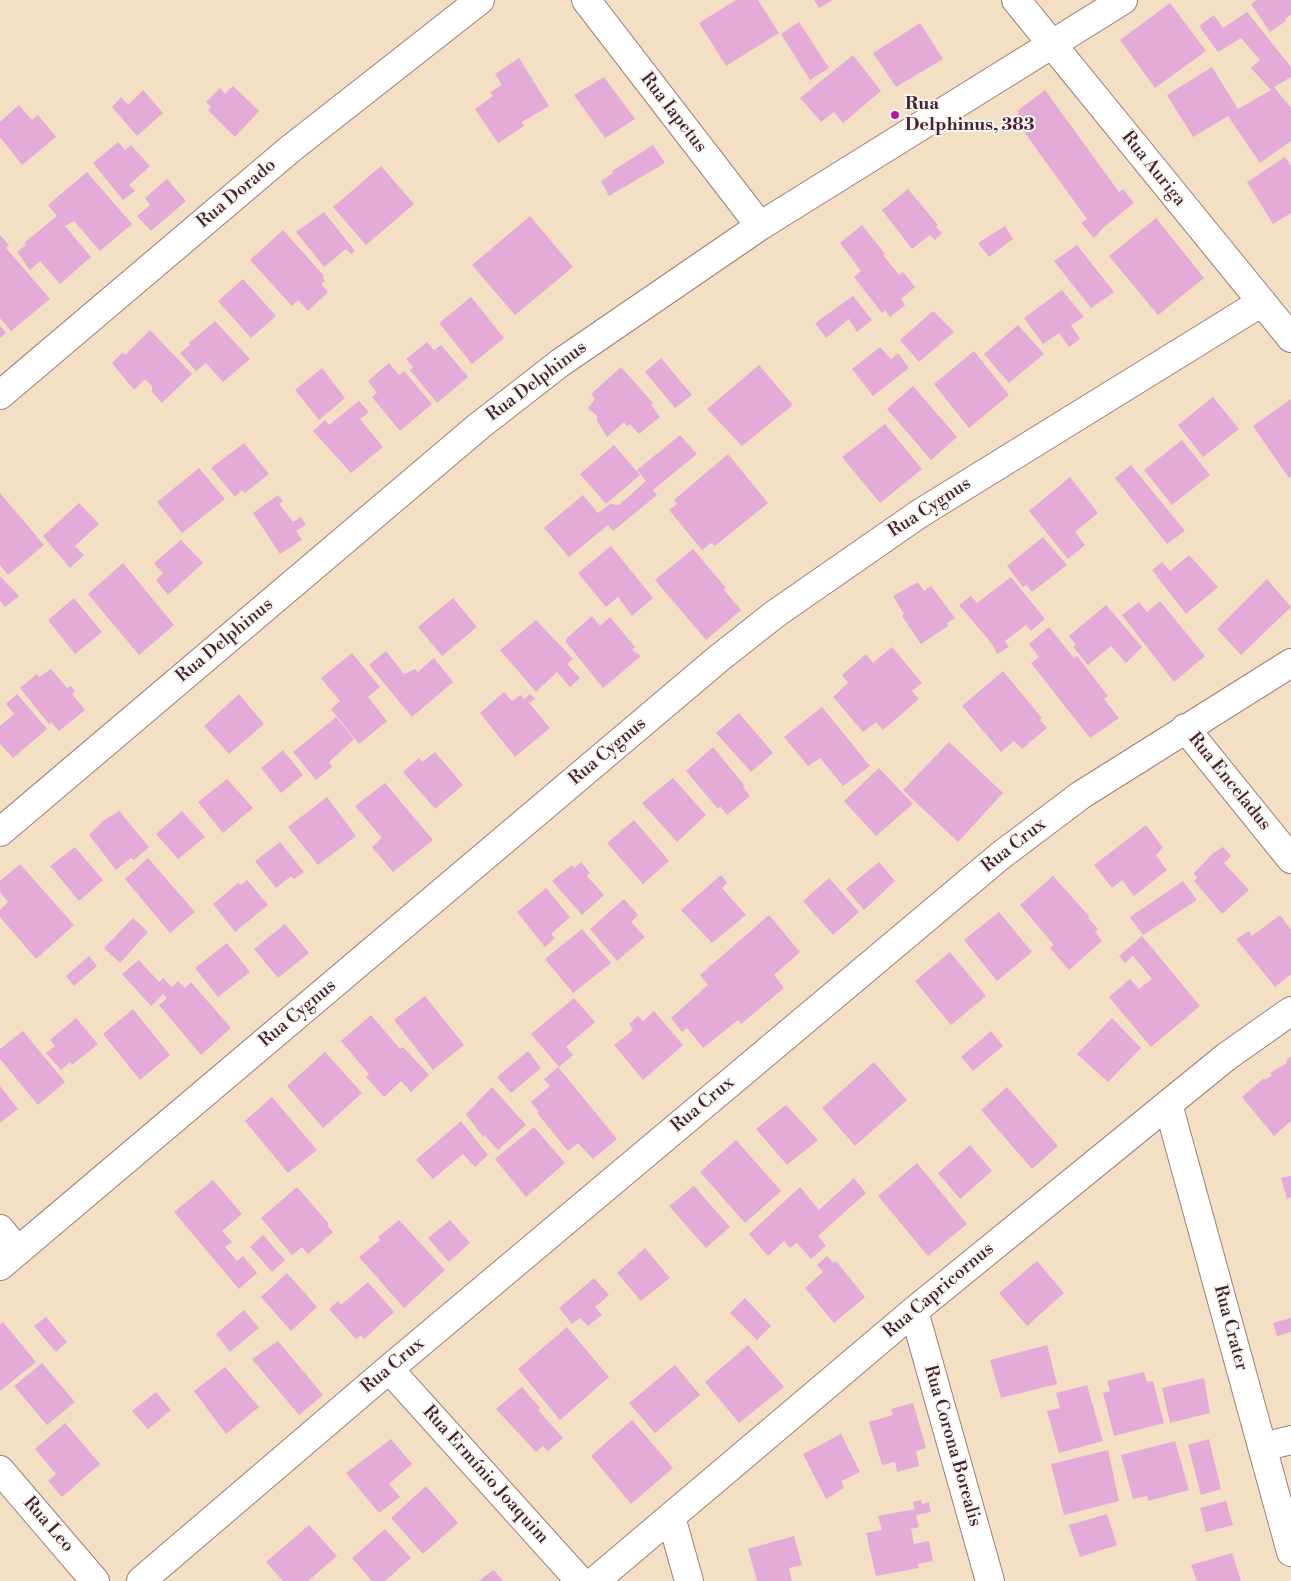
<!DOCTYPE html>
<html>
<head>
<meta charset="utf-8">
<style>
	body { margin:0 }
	canvas { display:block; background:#f3dfc4 }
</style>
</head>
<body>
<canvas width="1291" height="1581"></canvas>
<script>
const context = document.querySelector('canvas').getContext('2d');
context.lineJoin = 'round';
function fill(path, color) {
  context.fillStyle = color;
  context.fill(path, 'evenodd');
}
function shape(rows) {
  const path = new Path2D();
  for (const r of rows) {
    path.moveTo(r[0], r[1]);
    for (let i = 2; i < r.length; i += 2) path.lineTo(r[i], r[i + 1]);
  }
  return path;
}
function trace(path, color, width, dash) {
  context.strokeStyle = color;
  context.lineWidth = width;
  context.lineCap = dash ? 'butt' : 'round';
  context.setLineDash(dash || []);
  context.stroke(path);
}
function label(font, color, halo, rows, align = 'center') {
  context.font = font + ' "Libre Bodoni",serif';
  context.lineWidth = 4;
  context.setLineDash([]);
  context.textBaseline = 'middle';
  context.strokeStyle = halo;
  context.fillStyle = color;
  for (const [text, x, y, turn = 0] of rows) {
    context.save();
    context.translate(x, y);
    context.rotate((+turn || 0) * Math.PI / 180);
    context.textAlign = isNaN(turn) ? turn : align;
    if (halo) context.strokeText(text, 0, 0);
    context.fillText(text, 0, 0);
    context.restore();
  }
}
const building = shape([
	[736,0,758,0,779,33,726,66,699,23],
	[814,0,833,0,819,8],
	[1257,0,1291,0,1291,14,1285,19,1286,21,1270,32,1251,4],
	[1170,3,1206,51,1155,88,1120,40],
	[1247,12,1291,67,1291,77,1274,87,1291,108,1291,141,1260,163,1228,116,1193,137,1167,95,1212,67,1238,109,1271,90,1251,68,1260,60,1241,38,1218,52,1199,26,1214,15,1223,28],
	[799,22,829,68,810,80,781,34],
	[920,23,943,59,896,87,873,53],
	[853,55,881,91,843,123,834,112,821,122,800,98],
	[519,58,549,106,522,122,524,126,498,143,475,109,493,96,490,92,502,85,495,74],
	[604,77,635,119,605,138,574,95],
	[233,86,259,111,235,137,208,110,211,107,206,102,220,88,225,94],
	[143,90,163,113,137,136,112,107,121,97,128,105],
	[1045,90,1119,192,1123,189,1134,203,1103,228,1094,238,1081,223,1087,219,1014,118,1019,113,1017,111],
	[19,105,32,120,38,115,56,137,22,165,0,137,0,122],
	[118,142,125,150,131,145,150,166,129,185,135,191,123,200,93,163],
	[653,145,665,163,609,196,601,181,613,173,612,171],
	[1285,157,1291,166,1291,213,1273,224,1247,182],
	[381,166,414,204,366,245,333,207],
	[87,172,132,224,100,251,74,221,65,226,91,257,60,284,40,261,30,270,17,252,26,245,24,243,57,216,48,205],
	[167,179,186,201,151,231,137,216,150,205,145,198],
	[908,189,938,225,936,227,942,233,935,240,930,235,912,249,882,210],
	[324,212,355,251,351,254,346,249,324,267,296,232],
	[530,216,573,267,515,315,472,265],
	[1156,218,1204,278,1158,315,1109,256],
	[862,225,885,254,883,255,899,275,903,272,915,287,901,299,905,305,890,317,885,310,882,313,854,277,861,271,840,243],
	[1005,226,1013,239,989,257,978,243],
	[283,230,324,276,323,278,325,281,321,284,328,292,308,311,298,300,292,306,250,260],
	[0,235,9,245,6,248,50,299,11,331,0,318],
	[1077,245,1114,292,1091,308,1054,261],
	[243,279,276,316,251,338,218,301],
	[1062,290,1084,317,1071,325,1080,339,1069,347,1059,333,1043,344,1024,318],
	[853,296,872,320,857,332,849,319,826,338,815,323],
	[471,297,504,338,472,364,439,323],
	[933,311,954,332,919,362,900,340],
	[215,321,250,359,223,382,206,363,196,371,180,353,190,345,189,343],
	[1018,325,1044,354,1009,383,984,354],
	[0,326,6,333,0,338],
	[150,330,192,374,162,403,152,392,152,386,145,379,134,390,112,363,123,352,125,355],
	[427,342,434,350,441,345,468,377,437,403,410,370,413,367,406,359],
	[880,347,891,359,898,353,909,368,873,396,852,369],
	[974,351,1009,395,969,428,934,384],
	[661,358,692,395,675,408,645,372],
	[389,363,399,375,404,371,432,404,400,431,372,397,377,393,368,381],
	[759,365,793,405,742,446,707,409],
	[621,367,653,403,651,405,660,417,639,434,630,424,627,426,624,422,607,437,597,421,597,416,588,408,595,399,591,394],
	[322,368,345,398,319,420,295,390],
	[913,386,957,437,931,460,887,409],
	[1213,397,1239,429,1203,457,1178,425],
	[1291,399,1291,476,1289,478,1253,426],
	[359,401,369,412,360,419,383,447,351,473,313,431,325,420,329,425],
	[885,424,922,469,880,503,842,457],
	[680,435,697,454,653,490,657,495,613,531,608,525,569,557,544,528,583,495,598,513,610,504,619,505,646,481,651,487,637,470],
	[1182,440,1210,475,1172,505,1144,470],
	[244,443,269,474,245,493,242,490,235,497,211,468],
	[614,445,640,475,606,504,580,474],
	[728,454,768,503,715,546,711,543,702,550,669,510,677,504,674,500],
	[1131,465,1185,531,1167,544,1115,478],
	[199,468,225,499,182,533,157,502],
	[1070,477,1098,513,1075,532,1085,545,1068,559,1029,511],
	[0,493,44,545,8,575,0,565],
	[278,495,283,501,279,504,293,522,301,517,306,525,296,531,302,540,280,554,253,513],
	[79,503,99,524,75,546,84,555,70,568,43,536],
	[1043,537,1067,565,1032,592,1026,585,1023,587,1007,566],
	[181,540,203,563,168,595,156,580,163,573,154,563],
	[611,546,653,598,632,616,618,597,606,607,578,573],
	[693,549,726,588,724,590,741,610,706,640,655,580],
	[1189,555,1218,587,1186,614,1152,570,1162,562,1170,571],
	[123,563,174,625,139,655,88,594],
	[0,576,19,596,5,607,0,601],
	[1011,577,1045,619,1031,631,1026,625,1005,641,1009,647,997,654,993,645,959,605,971,596,977,603],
	[1267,579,1291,607,1241,655,1217,629],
	[918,582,924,591,931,586,955,618,947,623,948,626,921,644,902,616,904,614,893,596],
	[74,598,102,632,75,654,48,620],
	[453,598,477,627,442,656,418,627],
	[1160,601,1205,656,1174,682,1122,615,1139,602,1147,612],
	[1106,605,1142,647,1126,663,1111,646,1088,665,1073,647,1076,645,1069,636],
	[592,616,600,626,610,617,635,647,632,650,641,656,603,688,566,642,566,639],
	[536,620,573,659,567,664,580,678,570,687,557,672,536,692,500,650],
	[1049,627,1074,658,1077,656,1108,696,1104,699,1119,718,1090,738,1031,663,1039,657,1029,644],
	[892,647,922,683,912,691,919,699,883,730,876,722,863,732,833,697,848,683,842,675,866,654,873,663],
	[386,651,404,674,415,669,418,672,434,658,453,682,412,717,369,665],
	[352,653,380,687,368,697,387,721,359,744,331,709,340,701,321,678],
	[51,669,67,688,71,686,75,691,72,694,85,710,59,731,51,722,49,724,20,688,37,674,39,677],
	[1003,671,1042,718,1040,720,1047,728,1022,749,1014,741,1001,752,962,706],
	[504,692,512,701,521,695,524,699,530,694,535,699,529,703,550,728,515,757,480,713],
	[17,694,47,729,13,758,0,744,0,726,14,714,6,704],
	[239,694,264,724,229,754,204,726],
	[822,707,870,766,843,786,820,758,808,766,784,737],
	[739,713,773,753,751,772,716,733],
	[336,717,354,739,329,762,332,767,316,780,293,752],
	[949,742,1003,793,958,842,903,790],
	[713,747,744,785,743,787,750,796,727,815,720,806,718,809,686,771],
	[283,750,303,775,281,793,261,768],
	[435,752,463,785,435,809,403,772,419,758,422,762],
	[879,768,913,804,876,836,844,801],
	[673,778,706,815,677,842,642,803],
	[227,779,253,808,223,833,198,802],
	[385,783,433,840,393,872,372,847,382,838,355,806],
	[327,797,356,836,318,865,288,827],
	[119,811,149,847,134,860,131,858,116,870,89,835,103,821],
	[182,811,205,837,178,859,156,834],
	[634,820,669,861,643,884,607,843],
	[1146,825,1163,848,1156,855,1167,870,1134,896,1122,880,1112,888,1094,865],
	[280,842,304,872,294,879,291,876,276,888,255,861],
	[75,847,103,880,79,901,50,866],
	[1223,847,1231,856,1224,863,1249,890,1222,914,1194,881,1197,878,1194,873,1213,853],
	[148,858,195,912,170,933,125,879],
	[581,862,590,873,587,876,604,895,582,915,552,881,572,865,574,868],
	[879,862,895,881,864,910,846,889],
	[20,864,74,925,36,959,0,917,0,910,8,902,0,892,0,881],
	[721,875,727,883,722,888,746,915,712,943,681,910],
	[1053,876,1089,916,1088,918,1098,929,1095,932,1102,941,1069,970,1050,948,1054,945,1020,905],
	[829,878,859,912,833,935,803,901],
	[247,880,268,905,235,932,213,904,238,883,241,885],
	[1183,881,1197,900,1143,935,1130,917],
	[546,888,570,917,551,934,555,938,545,947,517,912],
	[624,899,638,915,631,922,645,937,617,961,590,929],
	[999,912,1032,952,997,981,964,940],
	[769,915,800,952,774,975,784,988,741,1024,738,1020,703,1048,687,1028,682,1032,671,1018,708,985,700,975],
	[1280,915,1291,930,1291,974,1275,987,1236,939,1249,931,1252,936],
	[133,918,148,932,120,963,104,948],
	[285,924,309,953,278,978,254,949],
	[582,929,611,963,573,993,545,959],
	[1142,936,1200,1006,1151,1047,1109,997,1130,979,1139,989,1152,979,1133,956,1125,963,1119,956],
	[227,943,250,972,218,997,195,968],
	[950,952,986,996,951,1025,915,981],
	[89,956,97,966,74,986,66,976],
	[139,960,159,982,163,978,172,987,178,981,185,988,191,982,231,1028,201,1055,159,1005,167,998,163,994,151,1006,122,974],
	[425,996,464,1045,433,1070,394,1020],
	[574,998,595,1022,566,1047,573,1055,559,1067,531,1034],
	[133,1009,170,1055,140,1080,103,1034],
	[654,1011,683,1045,643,1080,614,1045,633,1030,629,1024,638,1016,643,1021],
	[371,1015,400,1049,403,1047,429,1075,411,1092,401,1081,384,1097,366,1077,369,1074,341,1041],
	[76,1018,98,1044,72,1065,70,1062,61,1070,46,1053,55,1046,50,1040],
	[1112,1018,1141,1048,1108,1082,1077,1054],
	[23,1031,65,1082,38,1105,0,1059,0,1049],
	[991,1031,1003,1046,973,1071,961,1057],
	[528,1051,541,1068,511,1093,497,1077],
	[325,1052,362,1093,323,1128,287,1086],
	[1291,1056,1291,1121,1274,1136,1242,1097,1264,1078,1265,1080,1272,1075,1270,1073,1287,1063,1286,1061],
	[874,1062,907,1100,855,1146,822,1108],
	[558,1067,617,1139,593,1159,578,1143,568,1151,537,1113,539,1112,531,1102,550,1086,544,1079],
	[0,1086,18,1109,0,1123],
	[492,1087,526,1125,498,1150,484,1135,483,1137,466,1114],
	[1007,1087,1058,1146,1032,1169,981,1110],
	[272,1097,317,1150,288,1173,245,1121],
	[786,1105,818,1140,787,1165,756,1129],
	[461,1121,488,1155,475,1167,463,1154,433,1179,416,1160],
	[534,1127,565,1163,526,1197,495,1159],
	[736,1140,781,1191,745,1223,700,1172],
	[970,1145,992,1171,960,1199,938,1173],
	[917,1163,967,1224,928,1256,878,1196],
	[1291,1176,1291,1197,1287,1199,1281,1178],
	[854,1178,866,1193,818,1236,826,1246,811,1259,797,1243,790,1248,784,1241,768,1256,749,1234,800,1187,819,1210],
	[213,1180,242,1214,222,1231,232,1242,225,1247,237,1261,243,1256,257,1273,239,1289,174,1212],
	[694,1186,730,1227,706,1248,669,1206],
	[297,1187,329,1224,327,1225,333,1232,308,1254,302,1247,292,1255,261,1218],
	[399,1220,445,1270,404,1308,359,1257,380,1240,378,1237],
	[450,1220,470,1243,449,1262,428,1238],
	[263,1235,285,1260,272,1272,250,1247],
	[645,1248,670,1278,641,1301,617,1273],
	[827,1256,834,1263,836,1261,865,1297,834,1323,805,1288,823,1272,817,1265],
	[1037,1261,1064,1293,1027,1326,999,1293],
	[287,1273,317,1307,291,1331,261,1297],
	[594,1278,609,1295,595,1307,602,1315,588,1326,580,1318,572,1324,559,1308],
	[368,1282,394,1312,364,1339,361,1335,356,1339,329,1309,338,1301,341,1305],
	[745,1298,771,1326,757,1340,730,1313],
	[244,1310,259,1328,230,1352,216,1334],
	[46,1317,67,1342,56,1352,34,1326],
	[1291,1318,1291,1332,1277,1336,1273,1323],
	[3,1322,36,1362,0,1391,0,1324],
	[567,1327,609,1377,560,1420,518,1369],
	[278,1341,323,1395,299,1415,252,1359],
	[748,1345,784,1387,739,1423,705,1382],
	[1047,1345,1057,1384,1001,1398,990,1360],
	[42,1363,75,1402,47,1425,14,1386],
	[675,1365,700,1395,655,1433,629,1403],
	[225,1367,259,1407,226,1434,194,1391],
	[1144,1372,1147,1382,1153,1381,1164,1423,1114,1436,1103,1393,1110,1391,1107,1381],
	[1204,1378,1210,1413,1170,1423,1162,1388],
	[1087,1385,1103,1441,1059,1453,1047,1411,1060,1408,1056,1393],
	[522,1387,540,1408,538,1410,563,1438,548,1451,543,1446,536,1452,496,1409],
	[156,1392,171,1410,148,1429,132,1411],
	[913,1403,926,1448,916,1451,919,1466,897,1472,895,1462,882,1465,869,1422,893,1415,891,1409],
	[632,1420,673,1468,631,1504,591,1456],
	[65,1423,100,1464,62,1497,48,1481,56,1474,35,1449],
	[841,1434,860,1472,841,1481,844,1488,826,1499,803,1454],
	[391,1439,412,1464,389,1484,400,1497,379,1513,346,1473],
	[1209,1439,1221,1489,1201,1495,1188,1445],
	[1175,1441,1189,1490,1148,1501,1147,1496,1133,1499,1121,1455],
	[1108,1450,1119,1501,1064,1515,1051,1464],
	[426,1486,458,1523,423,1554,391,1518],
	[921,1500,922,1504,929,1502,931,1512,916,1515,919,1527,911,1529,914,1544,929,1541,933,1561,918,1564,919,1568,876,1576,866,1533,882,1530,878,1516,915,1509,913,1502],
	[1226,1501,1233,1525,1206,1532,1200,1508],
	[1107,1514,1117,1545,1080,1557,1069,1525],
	[309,1525,337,1556,308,1581,283,1581,266,1562],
	[385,1529,411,1558,385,1581,372,1581,352,1558],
	[794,1536,802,1565,789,1568,792,1581,757,1581,748,1549],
	[1232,1553,1241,1581,1197,1581,1191,1565],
	[494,1570,503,1581,479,1581,489,1573]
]);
const minor = shape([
	[586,0,760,226],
	[1016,0,1291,338],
	[0,395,289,150,480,0],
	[1185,728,1291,859],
	[0,832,479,426,560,363,760,226,1123,0],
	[1168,1104,1291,1552],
	[0,1229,18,1251],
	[0,1266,718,659,775,614,919,514,1262,302],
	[914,1311,990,1581],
	[389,1369,580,1581],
	[1262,1447,1291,1440],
	[0,1470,95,1581],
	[671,1517,689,1581],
	[141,1581,389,1369,1000,856,1081,795,1291,663],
	[595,1581,914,1311,1226,1057,1291,1011]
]);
const markers = [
	[895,115,5,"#b5179e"]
];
const poiNames = [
	["Rua",905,105],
	["Delphinus, 383",905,126]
];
const streetNames = [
	["Rua Iapetus",673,113,52],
	["Rua Auriga",1153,169,51],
	["Rua Dorado",237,194,-40],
	["Rua Delphinus",537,382,-37],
	["Rua Cygnus",930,508,-33],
	["Rua Delphinus",225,641,-40],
	["Rua Cygnus",608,752,-40],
	["Rua Enceladus",1229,782,51],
	["Rua Crux",1014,846,-38],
	["Rua Cygnus",298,1014,-40],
	["Rua Crux",703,1105,-40],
	["Rua Capricornus",939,1291,-40],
	["Rua Crater",1230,1328,75],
	["Rua Crux",393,1366,-40],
	["Rua Corona Borealis",952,1446,74],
	["Rua Ermínio Joaquim",485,1475,48],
	["Rua Leo",48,1525,49]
];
fill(building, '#e4abd8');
trace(minor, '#9e7f78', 30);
trace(minor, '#fff', 28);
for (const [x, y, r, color] of markers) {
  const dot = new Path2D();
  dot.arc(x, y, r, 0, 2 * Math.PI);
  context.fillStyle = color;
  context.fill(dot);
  trace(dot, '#f6f6f2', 2);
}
label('bold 18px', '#4a1f2b', '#f6f6f2', poiNames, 'left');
label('18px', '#4a1f2b', '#f6f6f2', streetNames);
</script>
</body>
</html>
